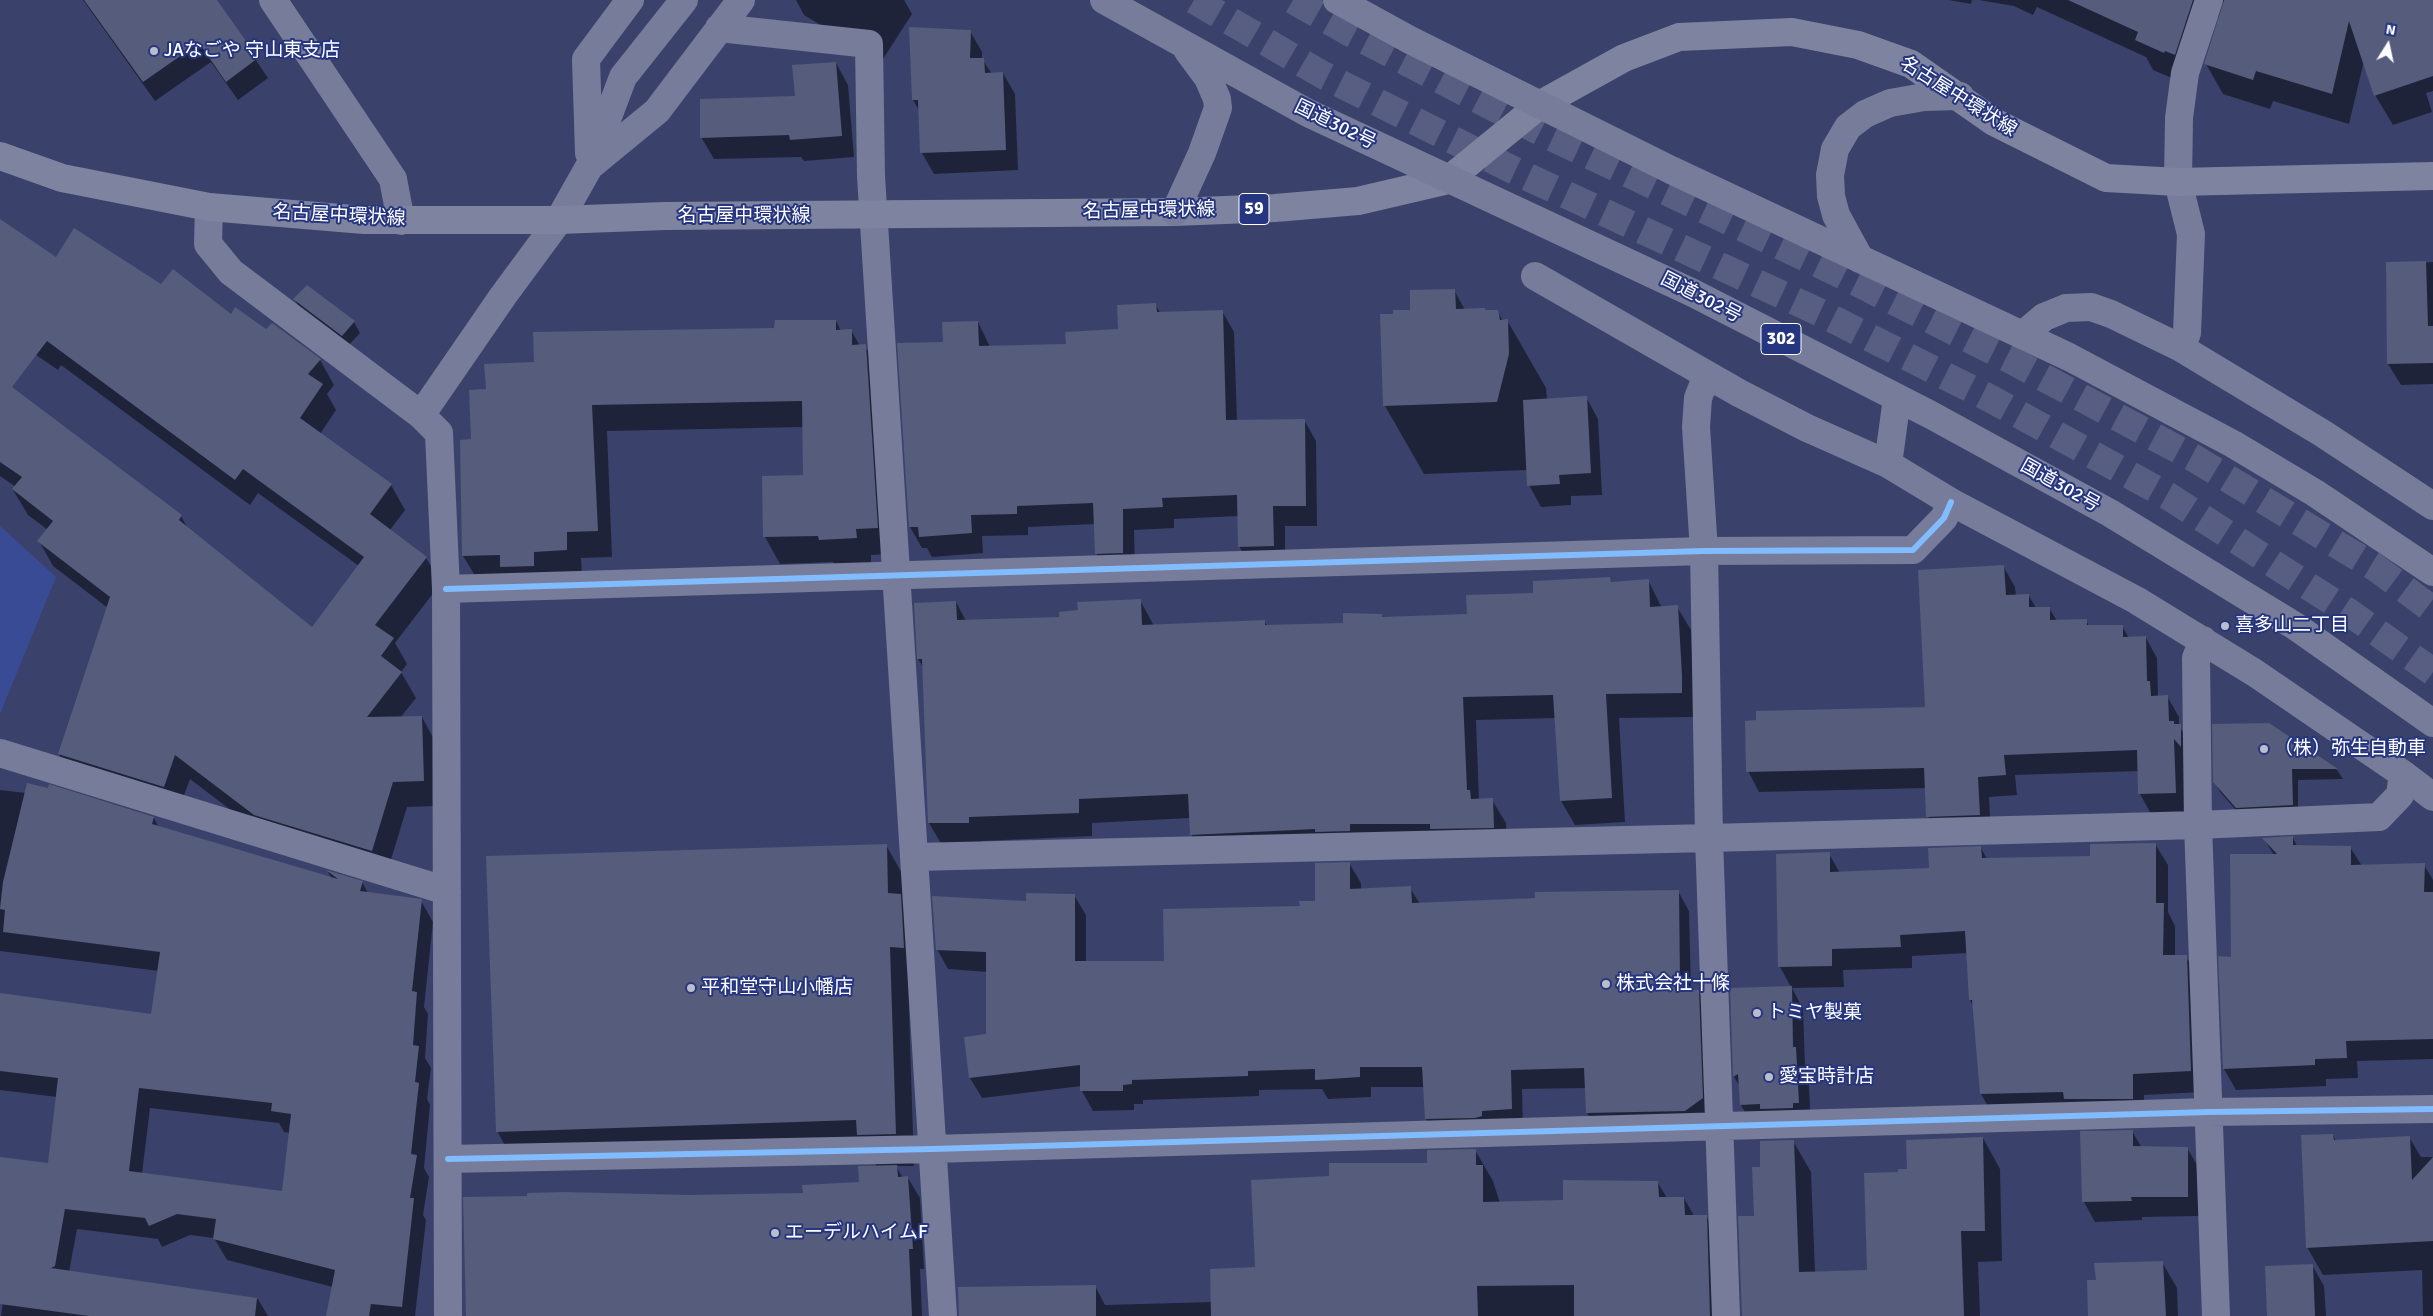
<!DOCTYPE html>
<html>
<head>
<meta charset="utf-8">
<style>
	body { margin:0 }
	#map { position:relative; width:2433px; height:1316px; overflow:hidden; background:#3a426b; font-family:Signika,sans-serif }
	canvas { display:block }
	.north { position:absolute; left:2363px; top:20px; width:50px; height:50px; -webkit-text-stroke:4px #26357f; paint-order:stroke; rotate:10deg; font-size:14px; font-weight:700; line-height:20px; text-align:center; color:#fff }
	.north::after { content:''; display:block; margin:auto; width:18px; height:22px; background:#fff; clip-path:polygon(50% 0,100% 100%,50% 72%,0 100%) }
</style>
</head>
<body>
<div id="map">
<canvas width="2433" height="1316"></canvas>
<div class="north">N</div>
</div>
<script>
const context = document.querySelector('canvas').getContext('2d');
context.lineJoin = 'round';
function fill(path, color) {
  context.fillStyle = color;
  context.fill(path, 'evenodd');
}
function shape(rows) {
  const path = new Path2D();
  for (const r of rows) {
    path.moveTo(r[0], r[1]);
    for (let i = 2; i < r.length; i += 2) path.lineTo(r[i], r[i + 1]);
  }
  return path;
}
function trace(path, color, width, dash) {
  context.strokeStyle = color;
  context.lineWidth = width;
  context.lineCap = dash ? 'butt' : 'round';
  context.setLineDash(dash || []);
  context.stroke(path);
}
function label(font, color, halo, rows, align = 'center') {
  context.font = font + ' Signika,"Noto Sans JP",sans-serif';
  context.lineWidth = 4;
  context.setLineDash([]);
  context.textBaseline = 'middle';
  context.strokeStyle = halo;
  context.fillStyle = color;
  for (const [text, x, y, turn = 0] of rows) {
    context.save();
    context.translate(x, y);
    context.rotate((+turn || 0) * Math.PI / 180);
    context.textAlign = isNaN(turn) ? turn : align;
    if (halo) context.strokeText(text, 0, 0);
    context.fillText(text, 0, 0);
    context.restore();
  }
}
const green = shape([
	[0,526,56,577,0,714]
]);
const shadow = shape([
	[83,0,215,0,268,78,238,100,211,62,155,101],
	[796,0,904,0,912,14,883,59,877,59,804,15],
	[1949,0,1972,0,1971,4],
	[1979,0,2433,0,2433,91,2426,93,2432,112,2393,125,2375,95,2364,61,2349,124,2273,101,2270,109,2223,94,2206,64,2222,15,2215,19,2181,82,2153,70,2146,57,2037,7,2033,15,2014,6],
	[970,31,982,52,982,59,992,74,1003,73,1015,94,1018,170,934,174,922,153,920,112,913,100],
	[836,63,848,85,854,157,804,161,801,157,714,159,701,137,796,97],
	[0,221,56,258,161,286,266,331,272,324,320,360,334,385,327,394,336,410,320,434,391,485,405,510,390,530,426,558,441,583,395,643,407,664,401,672,416,698,400,718,422,717,436,743,437,806,407,807,386,876,270,840,190,779,178,812,73,779,59,754,108,608,53,566,39,541,48,530,28,515,13,490,16,487,0,476,0,402,181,516,188,529,313,629,359,566,258,493,250,505,61,365,58,370,0,330],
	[2433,262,2433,384,2401,385,2388,364,2387,265],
	[1454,290,1465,310,1497,311,1503,321,1507,320,1546,388,1547,399,1586,397,1598,419,1602,495,1571,496,1571,505,1541,507,1529,485,1528,470,1424,474,1385,406,1395,315,1412,311],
	[295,300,354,322,360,333,348,346,301,310],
	[1155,304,1161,314,1222,311,1234,332,1237,421,1304,420,1316,441,1317,526,1285,526,1285,566,1251,567,1239,546,1238,516,1174,519,1174,528,1134,530,1135,574,1108,574,1096,553,1095,524,1028,527,1028,535,982,536,983,553,932,557,927,548,922,548,910,527,945,343,978,322,990,347,1067,345,1119,330],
	[836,321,841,331,851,330,860,346,865,346,881,372,892,554,871,555,871,565,835,566,833,562,780,564,765,537,763,477,804,476,804,427,607,431,612,557,581,558,582,577,479,582,463,556,473,440,487,390,535,363],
	[2003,566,2015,587,2016,596,2029,596,2036,608,2049,608,2057,621,2086,620,2089,626,2122,626,2129,638,2146,638,2157,658,2158,697,2167,696,2179,717,2179,726,2192,746,2187,813,2151,814,2140,794,2139,771,2015,775,2017,795,1989,797,1991,835,1939,837,1928,816,1926,788,1759,792,1748,771,1926,709],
	[1610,579,1612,583,1648,580,1662,608,1677,607,1691,630,1695,717,1619,718,1625,822,1575,825,1561,801,1556,718,1476,720,1479,800,1492,800,1506,823,1507,851,1205,858,1191,834,1190,818,1092,823,1092,836,982,841,982,846,943,847,929,823,923,667,918,659,956,602,966,621,1060,618,1079,612,1140,600,1154,626,1264,621,1267,626,1344,625,1382,616,1383,618,1468,615,1535,594],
	[2269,724,2337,770,2343,779,2298,780,2298,815,2243,818,2221,793,2214,782],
	[0,790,26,793,154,818,159,828,332,879,328,872,362,882,368,893,421,901,433,922,424,1007,428,1014,425,1058,431,1068,427,1099,430,1105,424,1168,429,1177,423,1215,426,1220,415,1316,330,1316,333,1287,227,1260,214,1238,190,1235,162,1247,158,1239,77,1229,69,1272,258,1299,268,1316,1,1316,5,1288,0,1287,0,1158,49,1164,57,1097,0,1090,0,994,152,1015,159,971,0,951],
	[150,1108,279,1123,284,1132,290,1133,283,1193,142,1174],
	[2293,838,2297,846,2350,847,2362,866,2424,865,2433,880,2433,1059,2357,1061,2358,1078,2326,1079,2326,1086,2236,1090,2224,1069,2220,958,2233,958,2274,855,2264,839],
	[2155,844,2168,865,2168,912,2175,926,2175,956,2186,957,2199,978,2203,1092,2144,1095,2144,1120,1993,1115,1981,1094,1974,1008,1970,1000,1968,953,1912,956,1912,968,1843,970,1844,987,1792,988,1803,1009,1805,1065,1808,1070,1811,1124,1753,1127,1741,1105,1740,1087,1734,1077,1731,990,1791,987,1780,967,1777,855,1829,854,1840,873,1930,869,1981,848,1987,859,2091,857],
	[886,845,904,877,922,980,908,979,914,1166,896,1166,903,1178,908,1178,920,1198,924,1269,920,1269,922,1316,467,1316,688,1196,804,1194,860,1183,877,1167,868,1152,515,1163,497,1131],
	[1349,863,1361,883,1361,890,1410,888,1420,904,1678,891,1689,911,1691,991,1698,991,1710,1011,1713,1119,1599,1133,1587,1113,1586,1088,1522,1089,1523,1129,1438,1139,1426,1119,1425,1087,1371,1087,1371,1097,1328,1099,1322,1089,1259,1090,1259,1096,1143,1100,1143,1104,1134,1104,1134,1110,1093,1111,1082,1091,1082,1086,982,1098,970,1078,965,1038,988,1035,988,972,948,969,937,949,1027,902,1074,895,1086,915,1086,962,1165,962,1316,902],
	[2132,1131,2142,1148,2187,1148,2199,1168,2199,1216,2142,1217,2142,1220,2095,1222,2084,1202],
	[2333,1135,2336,1141,2409,1137,2421,1157,2433,1157,2433,1316,2423,1316,2422,1270,2323,1275,2307,1247],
	[1983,1138,2000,1169,2002,1261,1978,1262,1980,1316,1984,1316,1743,1316,1761,1169,1793,1141,1811,1172,1815,1272,1868,1271,1899,1173],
	[1475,1150,1493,1181,1500,1203,1565,1202,1658,1183,1667,1198,1684,1198,1694,1216,1706,1216,1724,1247,1726,1316,991,1316,1095,1286,1105,1305,1212,1302,1257,1268,1330,1177,1429,1164],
	[2162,1262,2177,1288,2178,1316,2089,1316,2098,1281],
	[2312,1265,2324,1286,2326,1316,2269,1316]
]);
const building = shape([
	[84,0,217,0,258,58,226,82,199,43,143,82],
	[2068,0,2193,0,2175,55,2165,51,2164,53,2135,40,2138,32],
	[2224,0,2433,0,2433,76,2374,96,2349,21,2332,94,2256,71,2253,80,2204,64],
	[909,27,971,30,970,58,984,58,985,73,1003,72,1006,150,920,153,918,100,912,100],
	[836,62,842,136,790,140,789,135,700,138,700,99,795,96,792,65],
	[0,219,56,257,74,228,161,284,173,269,231,314,235,307,266,329,272,323,321,359,308,374,323,384,300,418,392,484,370,514,427,557,375,625,394,638,381,656,402,672,367,717,422,716,424,781,393,782,372,851,254,815,175,755,164,787,58,754,110,597,37,541,53,521,12,489,22,477,0,462],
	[47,341,235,480,243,469,364,557,312,627,179,520,182,515,12,387],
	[2426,261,2428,326,2433,326,2433,363,2387,364,2386,262],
	[307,285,355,321,342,336,293,299],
	[1455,289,1456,309,1485,308,1485,310,1498,310,1500,320,1508,319,1509,354,1497,402,1383,406,1380,314,1393,314,1393,310,1410,310,1410,290],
	[1156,303,1157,312,1223,310,1226,420,1305,419,1306,506,1273,506,1274,546,1238,547,1237,495,1162,498,1163,507,1123,509,1123,553,1095,554,1093,503,1017,506,1017,514,971,515,972,533,919,537,918,527,909,527,897,343,943,342,942,322,978,321,979,346,1066,344,1065,332,1118,329,1117,305],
	[775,320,836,320,836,330,852,329,852,345,866,344,878,528,856,529,857,538,819,540,818,536,763,537,762,476,803,475,802,401,592,405,598,531,567,532,567,550,534,552,534,566,500,567,500,555,462,556,460,440,471,439,469,390,486,389,484,364,534,362,533,332,774,328],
	[1587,396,1591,473,1559,475,1560,484,1527,486,1523,400],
	[2004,565,2006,595,2029,594,2029,607,2050,607,2050,620,2087,619,2087,625,2123,625,2123,637,2146,636,2147,681,2150,681,2151,696,2168,695,2169,721,2174,721,2174,724,2181,724,2181,747,2174,739,2176,793,2138,794,2137,750,2004,755,2006,775,1978,777,1980,815,1926,817,1924,768,1746,772,1745,721,1756,720,1756,711,1925,707,1918,570],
	[1610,577,1611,582,1649,579,1650,607,1678,605,1682,676,1682,693,1606,694,1612,798,1560,801,1553,695,1463,697,1467,790,1470,790,1471,799,1493,798,1494,828,1430,829,1430,824,1350,824,1350,831,1315,832,1315,829,1190,835,1188,794,1079,799,1079,813,969,817,969,823,928,823,922,659,917,659,914,603,956,601,957,620,1059,617,1059,612,1078,610,1077,602,1141,599,1142,625,1265,620,1265,625,1343,623,1343,613,1382,614,1382,617,1467,614,1466,595,1533,593,1533,581],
	[2269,723,2338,769,2292,769,2293,805,2236,808,2213,782,2212,724],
	[27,783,48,788,49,784,154,817,152,824,338,879,326,870,363,881,360,891,422,899,412,991,417,992,413,1045,419,1046,415,1082,419,1083,411,1154,417,1155,410,1198,414,1198,402,1307,371,1304,369,1316,326,1316,335,1270,213,1239,216,1219,177,1214,149,1226,145,1218,65,1209,55,1266,51,1268,257,1298,255,1316,89,1316,0,1304,0,1157,48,1163,58,1078,0,1071,0,993,151,1014,160,952,3,932,5,910,0,909,3,882],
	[139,1088,272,1103,271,1111,291,1114,282,1191,129,1171],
	[2293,836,2293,845,2351,846,2351,865,2425,863,2424,892,2433,892,2433,1039,2346,1041,2347,1058,2315,1059,2315,1065,2223,1069,2218,956,2231,957,2230,854,2277,854,2262,838],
	[2156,843,2156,903,2164,903,2163,955,2187,955,2191,1071,2133,1074,2133,1099,2064,1099,2063,1092,1980,1094,1972,1000,1969,1000,1965,931,1900,935,1901,947,1832,949,1832,966,1778,967,1776,854,1830,852,1830,872,1929,868,1928,848,1981,846,1982,858,2090,856,2090,844],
	[887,844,888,893,901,894,904,948,890,947,896,1134,857,1135,856,1120,496,1132,486,856],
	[1350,862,1350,889,1411,886,1412,903,1535,898,1535,892,1679,890,1680,981,1683,981,1683,990,1699,990,1703,1098,1685,1111,1586,1113,1584,1068,1511,1070,1512,1109,1482,1111,1482,1116,1475,1118,1425,1119,1422,1067,1360,1067,1360,1077,1315,1080,1315,1069,1248,1071,1248,1076,1132,1080,1132,1084,1123,1085,1123,1091,1080,1091,1080,1065,969,1078,964,1037,986,1034,986,952,936,950,932,896,1026,901,1026,893,1075,894,1075,961,1164,961,1163,909,1300,906,1299,901,1315,901,1315,863],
	[1792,986,1793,1047,1796,1047,1799,1103,1793,1103,1793,1108,1760,1109,1760,1104,1740,1105,1738,1074,1733,1077,1730,988],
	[2133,1130,2133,1146,2188,1147,2188,1197,2131,1197,2132,1201,2082,1202,2080,1131],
	[2333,1134,2334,1140,2410,1136,2412,1180,2433,1157,2433,1241,2306,1248,2301,1135],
	[1983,1137,1985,1231,1961,1231,1964,1316,1742,1316,1738,1216,1754,1216,1752,1167,1760,1167,1760,1141,1794,1140,1799,1272,1867,1270,1864,1173,1898,1172,1898,1169,1907,1169,1906,1140],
	[1476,1149,1476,1165,1483,1165,1483,1202,1563,1200,1563,1180,1658,1181,1659,1197,1684,1197,1685,1215,1707,1215,1710,1316,1574,1316,1574,1285,1477,1286,1478,1316,1211,1316,1210,1269,1255,1267,1251,1180,1329,1176,1329,1163,1427,1163,1427,1150],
	[897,1165,898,1177,908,1176,913,1249,909,1249,912,1316,466,1316,463,1197,527,1196,527,1193,564,1192,688,1195,803,1193,802,1185,859,1182,858,1166],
	[2163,1261,2166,1316,2088,1316,2087,1280,2096,1280,2094,1263],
	[2313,1264,2315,1316,2267,1316,2265,1266],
	[1096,1285,1096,1316,959,1316,958,1287]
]);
const highwayTunnel = shape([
	[1194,0,1323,75,1515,171,1821,313,1991,399,2168,496,2347,611,2433,672],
	[1293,0,1349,32,1541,132,1840,274,2011,360,2192,457,2376,568,2433,610]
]);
const minor = shape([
	[273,0,393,179,401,221],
	[719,28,869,44,871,176,943,1316],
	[589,153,586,59,630,0],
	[590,166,657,111,741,0],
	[209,207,208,244,231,272,421,415],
	[1535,276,1739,393,1807,428,1888,464,1951,502,2136,600,2255,673,2403,774,2433,797],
	[2024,334,2044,317,2066,308,2091,307,2111,314,2181,348,2322,433,2433,506],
	[2181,348,2187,333,2191,234,2178,182,2179,118,2185,73,2209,0],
	[1707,375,1698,398,1696,427,1704,551,1709,838,1726,1316],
	[1888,464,1897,398],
	[446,589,1704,551,1913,550,1944,518,1951,502],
	[2203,640,2196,658,2198,825,2216,1316],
	[0,753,447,891],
	[915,857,1709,838,2198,825,2379,817,2400,795,2403,774],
	[448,1159,932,1149,2209,1112,2433,1109],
	[448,1316,446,589,439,433,421,415,503,296,559,220,589,167,623,77,684,0]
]);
const major = shape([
	[0,156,62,178,209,207,364,220,559,220,665,216,1175,212,1275,208,1358,201,1448,180,1541,104,1624,58,1679,37,1792,32,1858,45,1911,64,1994,122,2106,178,2178,182,2433,176]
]);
const highway = shape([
	[1104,0,1308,113,1693,293,1931,415,2110,513,2295,626,2433,723],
	[1337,0,1410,40,1671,170,2069,357,2233,444,2315,493,2433,572],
	[1175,212,1202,153,1218,108,1217,99,1208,78,1188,51],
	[1860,259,1836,215,1831,196,1830,175,1835,149,1848,127,1865,114,1890,103,1924,97,1960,96]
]);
const cycleway = shape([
	[446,589,1704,551,1913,550,1944,518,1951,502],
	[448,1159,932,1149,2209,1112,2433,1109]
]);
const markers = [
	[154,51,5,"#babdcb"],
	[2225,626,5,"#babdcb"],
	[2264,749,5,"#babdcb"],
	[1606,984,5,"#babdcb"],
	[691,988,5,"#babdcb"],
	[1757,1013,5,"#babdcb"],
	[1769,1077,5,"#babdcb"],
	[775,1233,5,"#babdcb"]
];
const shields = [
	[1254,209,30],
	[1781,339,40]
];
const shieldNames = [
	["59",1254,209],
	["302",1781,339]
];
const poiNames = [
	["JAなごや 守山東支店",164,51],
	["喜多山二丁目",2235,626],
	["（株）弥生自動車",2274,749],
	["株式会社十條",1616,984],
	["平和堂守山小幡店",701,988],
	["トミヤ製菓",1767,1013],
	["愛宝時計店",1779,1077],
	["エーデルハイムF",785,1233]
];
const streetNames = [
	["名古屋中環状線",1958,97,32],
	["国道302号",1335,125,26],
	["名古屋中環状線",1149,211,-1],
	["名古屋中環状線",339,216,3],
	["名古屋中環状線",744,216],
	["国道302号",1701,298,27],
	["国道302号",2060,486,29]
];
fill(green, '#3a4b95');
fill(shadow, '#0007');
fill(building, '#555c7c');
trace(highwayTunnel, '#585e81', 28, [28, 14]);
trace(minor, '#767c99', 28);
trace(major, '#7e83a0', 28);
trace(highway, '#767c99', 28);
trace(cycleway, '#80bcff', 6);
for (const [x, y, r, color] of markers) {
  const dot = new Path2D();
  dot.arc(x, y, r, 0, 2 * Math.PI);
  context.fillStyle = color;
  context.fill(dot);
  trace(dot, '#26357f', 2);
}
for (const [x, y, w] of shields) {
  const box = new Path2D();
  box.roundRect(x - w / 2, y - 15.5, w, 31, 4);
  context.fillStyle = '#26357f';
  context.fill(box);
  trace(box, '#fff', 1);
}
label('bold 18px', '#fff', null, shieldNames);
label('19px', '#fff', '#26357f', poiNames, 'left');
label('19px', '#fff', '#26357f', streetNames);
</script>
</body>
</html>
